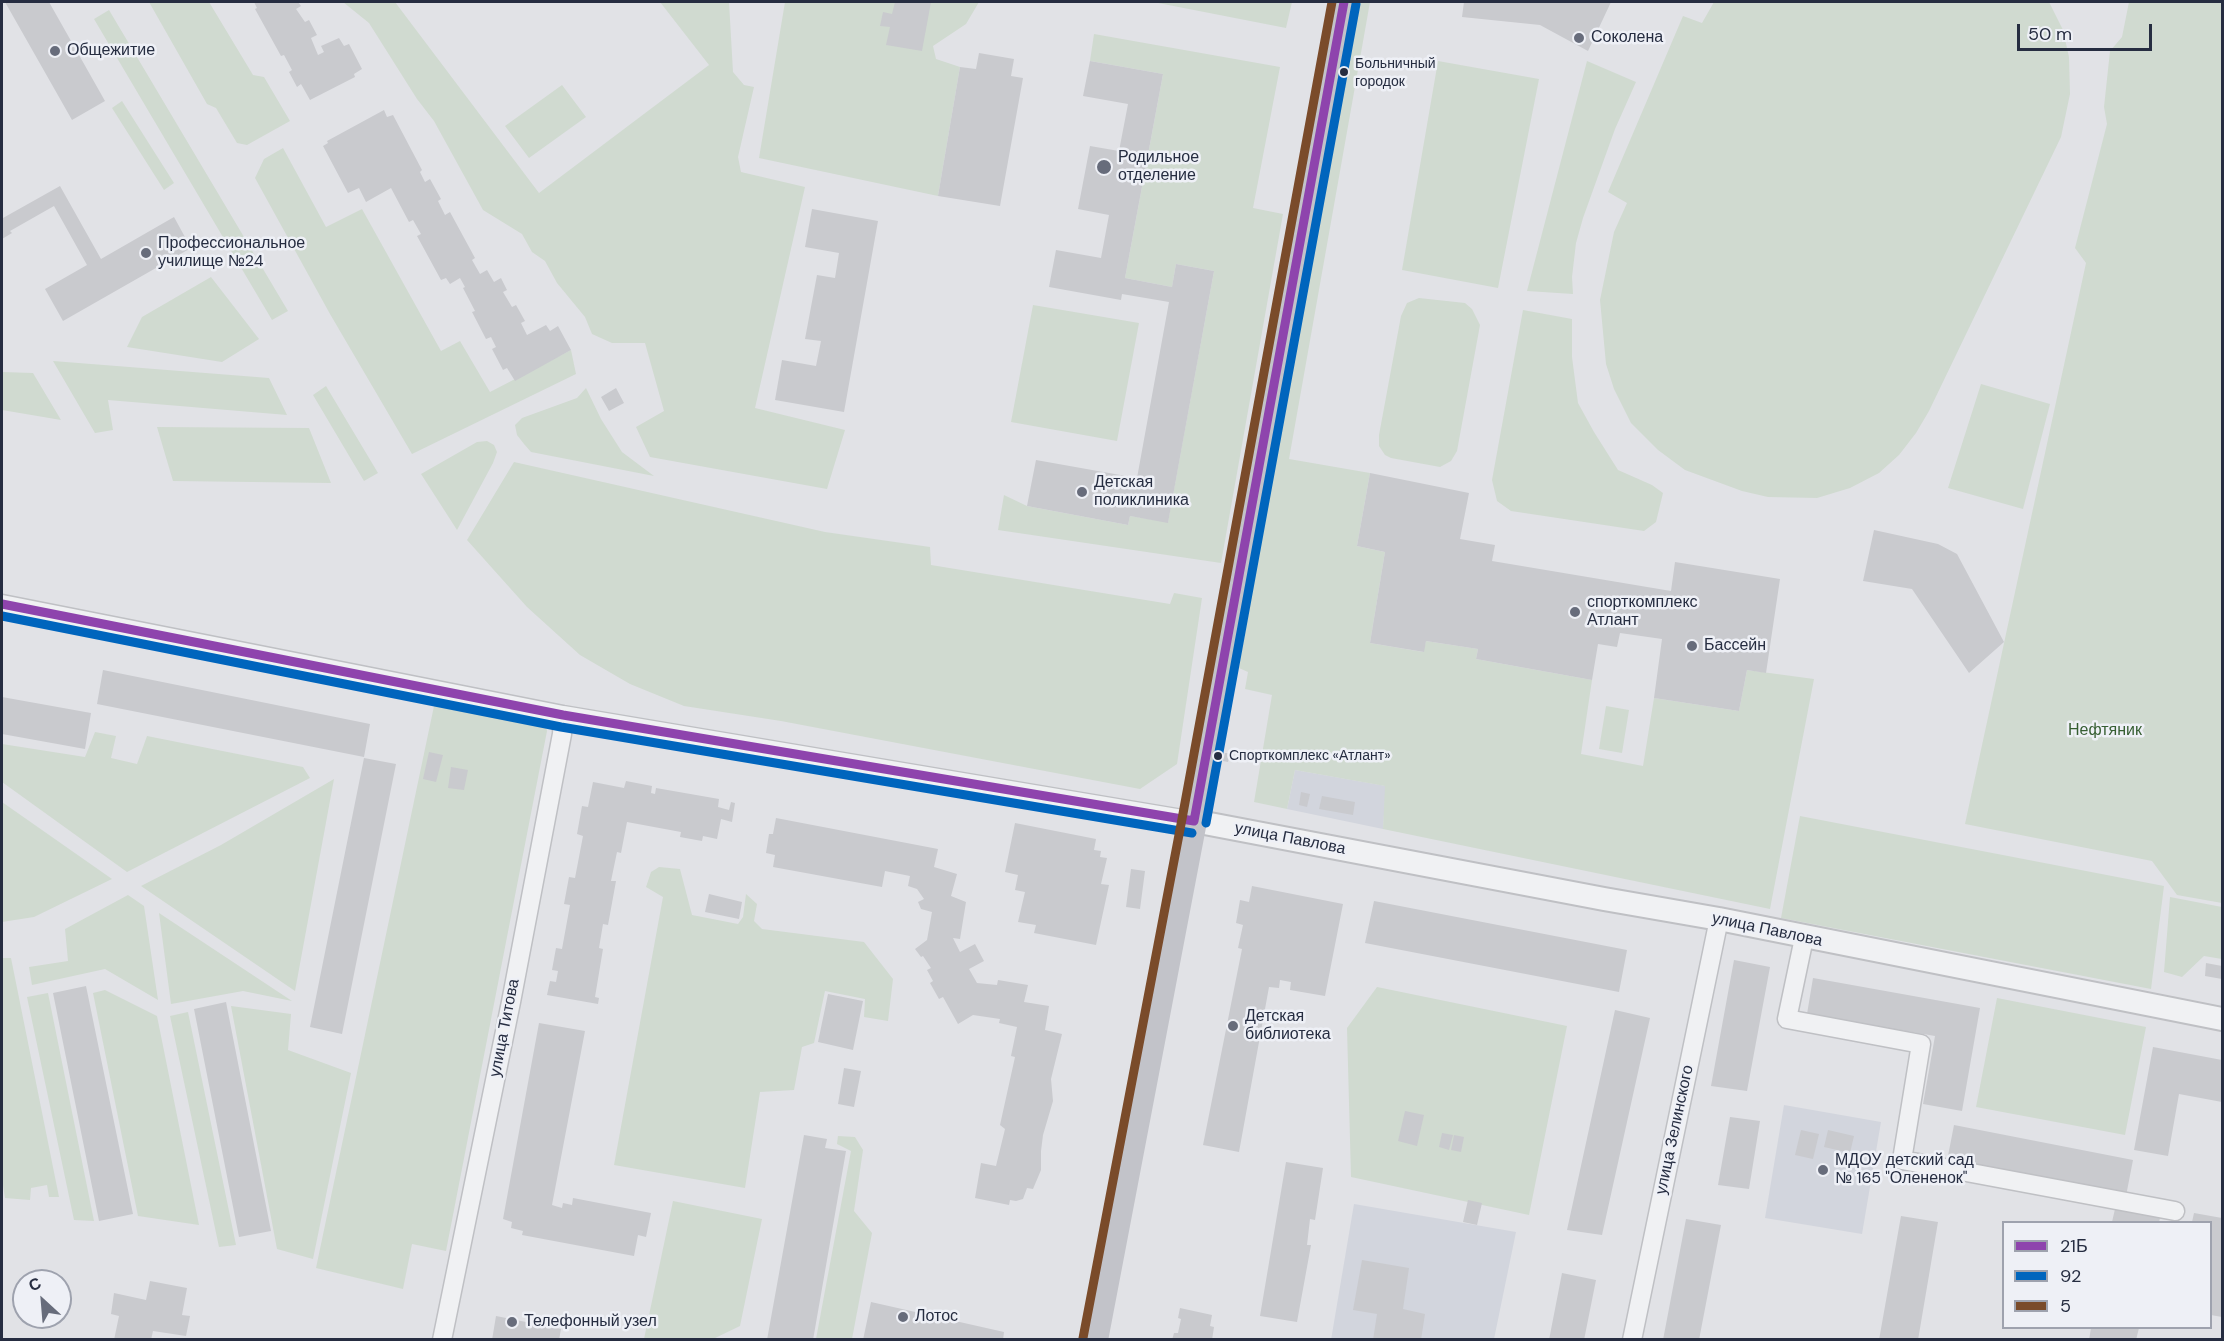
<!DOCTYPE html>
<html>
<head>
<meta charset="utf-8">
<style>
	body { margin:0 }
	#map { position:relative; width:2224px; height:1341px; overflow:hidden; background:#e1e2e6; font-family:"DM Sans",sans-serif }
	canvas { display:block }
	.frame { position:absolute; inset:0; border:3px solid #262d41; pointer-events:none }
	.legend { position:absolute; left:2002px; top:1221px; width:210px; height:108px; box-sizing:border-box; background:#eef0f6; border:2px solid #9ea2ae; margin:0; padding:8px 10px; list-style:none; font-size:18px; color:#262d41 }
	.legend li { display:flex; align-items:center; gap:12px; height:30px }
	.legend b { width:30px; border:2px solid #9ea2ae }
	.north { position:absolute; left:12px; top:1269px; width:60px; height:60px; box-sizing:border-box; background:#eef0f6; border:2px solid #9ea2ae; border-radius:50%; rotate:334deg; font-size:16px; font-weight:700; line-height:24px; text-align:center; color:#262d41 }
	.north::after { content:''; display:block; margin:auto; width:21px; height:27px; background:#676c7b; clip-path:polygon(50% 0,100% 100%,50% 72%,0 100%) }
	.scale { position:absolute; left:2017px; top:24px; width:135px; height:27px; box-sizing:border-box; border:3px solid #262d41; border-top:0; padding-left:8px; font-size:18px; line-height:21px; white-space:nowrap; color:#262d41; -webkit-text-stroke:4px #eef0f6; paint-order:stroke }
</style>
</head>
<body>
<div id="map">
<canvas width="2224" height="1341"></canvas>
<div class="frame"></div>
<ul class="legend">
<li><b style="height:8px;background:#8e44ad"></b>21Б</li>
<li><b style="height:8px;background:#0065bd"></b>92</li>
<li><b style="height:8px;background:#7a4b2a"></b>5</li>
</ul>
<div class="north">С</div>
<div class="scale">50 m</div>
</div>
<script>
const context = document.querySelector('canvas').getContext('2d');
context.lineJoin = 'round';
function fill(path, color) {
  context.fillStyle = color;
  context.fill(path, 'evenodd');
}
function shape(rows) {
  const path = new Path2D();
  for (const r of rows) {
    path.moveTo(r[0], r[1]);
    for (let i = 2; i < r.length; i += 2) path.lineTo(r[i], r[i + 1]);
  }
  return path;
}
function trace(path, color, width, dash) {
  context.strokeStyle = color;
  context.lineWidth = width;
  context.lineCap = dash ? 'butt' : 'round';
  context.setLineDash(dash || []);
  context.stroke(path);
}
function label(font, color, halo, rows, align = 'center') {
  context.font = font + ' "DM Sans",sans-serif';
  context.lineWidth = 5;
  context.setLineDash([]);
  context.textBaseline = 'middle';
  context.strokeStyle = halo;
  context.fillStyle = color;
  for (const [text, x, y, turn = 0] of rows) {
    context.save();
    context.translate(x, y);
    context.rotate((+turn || 0) * Math.PI / 180);
    context.textAlign = isNaN(turn) ? turn : align;
    if (halo) context.strokeText(text, 0, 0);
    context.fillText(text, 0, 0);
    context.restore();
  }
}
const built = shape([
	[1295,770,1386,786,1383,829,1287,809],
	[1784,1105,1881,1122,1862,1234,1765,1218],
	[1354,1204,1516,1232,1494,1339,1331,1340]
]);
const green = shape([
	[149,2,209,2,253,75,264,77,290,121,247,145,237,143,216,108,207,104],
	[343,2,395,2,539,193,709,65,660,2,729,2,733,72,744,85,754,87,738,157,741,172,805,187,755,408,845,430,827,489,650,457,636,427,664,411,645,343,612,343,592,334,585,317,557,283,545,261,532,252,522,234,483,210,434,121,417,99,369,23],
	[785,2,979,2,966,24,933,46,936,59,960,67,938,196,759,158],
	[1153,2,1292,2,1286,28],
	[1354,2,1370,2,1289,459,1370,473,1357,546,1385,552,1370,643,1423,652,1426,641,1478,649,1476,659,1592,680,1581,754,1643,766,1654,698,1739,711,1747,670,1814,679,1770,909,1383,829,1385,786,1295,770,1287,809,1254,802,1272,695,1245,689,1248,672,1239,668],
	[1714,2,2049,2,2063,30,2069,57,2070,94,2061,137,1929,411,1916,433,1899,455,1879,473,1850,488,1817,498,1768,497,1742,491,1685,470,1658,450,1631,423,1614,389,1606,364,1600,300,1614,232,1627,203,1608,192,1683,16,1702,23],
	[2129,2,2222,2,2222,903,2177,895,2152,861,1965,824,2086,263,2075,248,2107,124,2104,107,2110,51,2122,37],
	[109,10,288,311,272,320,94,19],
	[1094,34,1280,67,1253,208,1283,214,1221,563,998,530,1004,495,1027,506,1128,525,1130,516,1168,522,1214,271,1176,264,1172,287,1125,278,1163,74,1090,61],
	[1438,61,1539,79,1498,288,1402,270],
	[1587,61,1636,82,1615,129,1583,218,1576,243,1572,277,1573,294,1527,291],
	[562,85,586,117,529,158,505,126],
	[122,101,174,183,164,190,112,108],
	[283,148,326,227,362,209,441,351,460,341,490,392,571,350,576,374,412,454,330,314,255,178,264,159],
	[211,277,259,339,222,362,127,347,142,317],
	[1419,298,1465,303,1472,309,1480,325,1457,451,1451,461,1440,467,1391,458,1385,455,1379,446,1379,435,1401,316,1407,303],
	[1033,305,1139,323,1117,441,1011,422],
	[1523,310,1572,319,1572,357,1578,403,1594,432,1618,470,1652,485,1663,493,1656,522,1644,531,1511,511,1497,501,1492,480],
	[53,361,269,378,287,415,108,400,113,430,95,433],
	[2,372,33,373,61,420,2,410],
	[1981,384,2050,404,2023,509,1948,488],
	[326,386,378,473,364,481,313,395],
	[586,388,601,419,622,452,654,476,531,452,524,444,517,435,515,425,522,418,577,398],
	[157,427,309,428,331,483,173,481],
	[487,441,494,445,497,452,493,463,457,530,421,474,477,442],
	[514,462,825,532,930,547,931,565,1170,604,1174,593,1202,598,1177,764,1140,789,781,721,684,706,630,684,580,655,527,607,467,540],
	[434,706,546,727,547,731,446,1251,412,1244,403,1289,316,1268],
	[1606,706,1629,710,1622,753,1599,749],
	[95,732,116,736,111,758,137,764,147,736,303,767,310,778,127,872,2,782,2,744,85,757],
	[334,779,295,991,141,886,221,845],
	[2,802,112,879,34,917,2,922],
	[1800,816,2164,886,2151,989,1781,918],
	[659,867,680,869,692,915,738,924,743,917,746,894,757,904,754,921,762,929,864,942,893,979,888,1021,864,1017,865,999,825,991,814,1043,802,1047,794,1090,760,1092,745,1188,614,1165,663,897,646,887,651,872],
	[128,895,144,906,158,1000,105,969,32,985,29,967,68,961,65,929],
	[2170,897,2222,907,2222,959,2204,956,2182,977,2164,972],
	[159,913,292,1001,243,991,171,1004],
	[2,958,11,958,59,1197,49,1197,47,1185,31,1188,30,1200,5,1198,2,1179],
	[1377,987,1567,1026,1529,1215,1351,1177,1347,1028],
	[105,990,157,1016,199,1225,138,1216,93,993],
	[48,993,94,1221,74,1220,27,997],
	[1997,998,2146,1027,2125,1135,1976,1107],
	[231,1006,291,1014,288,1050,351,1073,313,1259,277,1249],
	[188,1012,236,1245,219,1247,170,1016],
	[838,1136,855,1137,863,1150,854,1211,872,1233,852,1339,816,1339,851,1151,837,1144],
	[673,1201,762,1219,740,1326,713,1339,644,1339]
]);
const building = shape([
	[5,2,49,2,105,101,72,120],
	[254,2,298,2,301,6,296,9,305,22,309,20,317,35,311,38,318,55,324,52,321,46,339,38,344,46,349,44,362,69,354,74,355,77,310,100,301,84,297,87,289,72,292,70,284,55,281,56,255,9,257,8],
	[895,2,931,2,922,51,886,45,890,27,880,26,883,12,892,14],
	[1464,2,1611,2,1588,51,1540,25,1462,17],
	[979,53,1014,59,1011,76,1023,78,1000,206,938,196,960,67,976,69],
	[1090,61,1163,74,1125,278,1172,287,1176,264,1214,271,1168,523,1130,516,1128,525,1027,506,1036,460,1137,478,1169,302,1122,294,1121,300,1049,287,1056,250,1101,258,1109,215,1078,209,1090,146,1119,151,1128,104,1083,96],
	[384,110,387,117,393,115,422,170,420,172,425,182,430,179,441,199,438,201,445,215,450,212,475,258,472,260,480,274,487,270,494,282,501,278,507,290,503,292,512,307,516,305,525,321,521,323,527,335,546,325,550,331,558,326,571,350,515,381,507,368,503,370,492,349,496,347,491,337,486,339,472,312,475,311,463,288,465,287,460,278,450,284,446,278,441,280,417,236,421,234,413,220,409,222,391,188,366,202,359,188,348,193,323,146,328,143,327,141],
	[60,186,101,259,174,217,191,248,63,321,45,289,87,265,54,206,10,231,12,233,2,239,2,215,3,218],
	[812,209,878,221,844,412,775,400,782,360,816,366,821,341,805,339,817,275,835,278,839,253,805,247],
	[616,388,624,403,609,411,601,397],
	[1370,473,1469,493,1460,539,1495,545,1492,561,1671,591,1675,562,1780,579,1766,673,1747,670,1739,711,1654,698,1662,639,1620,633,1617,647,1598,644,1592,680,1476,659,1478,649,1426,641,1424,652,1370,643,1385,552,1357,546],
	[1874,530,1938,544,1957,554,2004,642,1969,673,1912,589,1863,581],
	[103,670,370,724,364,757,97,704],
	[2,697,91,713,85,749,2,734],
	[429,752,443,755,436,782,423,779],
	[1225,753,1230,753,1228,762,1223,761],
	[364,758,396,764,342,1034,310,1027],
	[451,767,468,770,464,790,448,788],
	[626,781,652,786,651,793,655,794,656,788,719,799,718,807,729,810,731,802,735,803,732,822,721,819,717,839,703,836,702,841,680,837,681,832,627,822,621,853,617,852,611,881,616,881,608,925,603,924,599,948,603,949,595,997,599,998,598,1004,547,995,550,981,556,982,558,971,552,970,556,948,562,949,570,905,564,904,569,877,575,878,583,836,577,834,582,806,588,807,593,782,624,788],
	[1301,792,1310,794,1307,807,1299,805],
	[1322,796,1355,802,1353,815,1319,809],
	[776,818,938,849,934,867,957,874,951,896,966,902,960,939,953,938,960,952,975,944,984,961,969,969,977,983,997,985,998,980,1028,985,1024,1002,1049,1006,1045,1030,1062,1034,1051,1079,1053,1101,1043,1135,1041,1151,1041,1170,1033,1189,1027,1188,1023,1199,1016,1201,1010,1200,1009,1205,975,1198,981,1163,996,1166,1005,1129,1000,1125,1015,1057,1011,1056,1017,1027,999,1023,1000,1019,973,1015,958,1024,943,997,939,999,930,983,933,981,927,970,931,968,923,956,921,957,915,949,927,940,932,912,921,909,918,902,924,899,917,889,908,886,910,876,885,871,882,887,773,867,775,855,766,853,769,834,773,834],
	[1015,823,1096,839,1094,850,1101,851,1100,857,1107,858,1101,884,1109,885,1096,945,1034,933,1036,925,1018,922,1025,892,1015,890,1018,875,1005,872],
	[1131,869,1145,871,1140,909,1126,907],
	[1252,886,1343,904,1325,996,1290,990,1291,982,1280,980,1279,988,1269,987,1239,1152,1203,1145,1242,949,1238,948,1243,925,1236,923,1240,900,1249,902],
	[709,894,742,902,739,919,705,912],
	[1374,901,1627,950,1619,992,1365,943],
	[1734,960,1770,967,1747,1091,1711,1086],
	[2206,963,2222,966,2222,979,2205,976],
	[1813,978,1980,1008,1962,1111,1923,1104,1935,1036,1807,1014],
	[86,986,133,1214,99,1221,53,993],
	[828,994,863,1001,853,1050,818,1042],
	[226,1002,271,1231,239,1237,194,1009],
	[1615,1010,1650,1018,1602,1235,1567,1230],
	[539,1023,585,1031,552,1205,562,1208,563,1203,572,1205,573,1198,651,1213,646,1237,638,1235,634,1256,522,1235,523,1231,511,1228,512,1222,503,1219],
	[2153,1047,2222,1060,2222,1102,2179,1094,2168,1156,2134,1150],
	[844,1068,861,1071,854,1107,838,1104],
	[1405,1111,1424,1115,1417,1146,1398,1141],
	[1730,1117,1760,1121,1749,1189,1718,1185],
	[1954,1125,2133,1160,2126,1196,1947,1161],
	[1801,1130,1819,1134,1813,1159,1795,1155],
	[1828,1130,1854,1136,1850,1153,1824,1147],
	[1442,1133,1453,1135,1449,1150,1439,1147],
	[804,1135,827,1139,825,1148,846,1151,813,1340,767,1340],
	[1454,1135,1464,1137,1461,1152,1451,1150],
	[1286,1162,1323,1168,1315,1220,1310,1219,1307,1245,1311,1245,1297,1322,1260,1316],
	[1468,1200,1482,1203,1477,1225,1463,1222],
	[2115,1209,2160,1218,2159,1222,2112,1222],
	[2194,1213,2222,1218,2222,1317,2211,1315,2211,1222,2192,1222],
	[1901,1216,1938,1222,1918,1340,1879,1340],
	[1686,1219,1721,1225,1699,1340,1663,1340],
	[1362,1260,1409,1268,1403,1309,1425,1314,1421,1340,1373,1340,1377,1314,1353,1310],
	[1562,1273,1596,1280,1584,1340,1549,1340],
	[150,1281,187,1288,182,1315,190,1316,186,1336,153,1331,151,1340,114,1340,119,1316,111,1314,114,1293,146,1300],
	[871,1302,1004,1332,1003,1340,863,1340],
	[1180,1308,1212,1315,1210,1326,1214,1327,1212,1340,1172,1340,1174,1333,1178,1333,1181,1319,1178,1318],
	[496,1316,561,1329,559,1340,492,1340],
	[2091,1328,2139,1328,2136,1340,2089,1340]
]);
const minor = shape([
	[2,604,563,715,1194,821],
	[1804,938,1787,1019,1921,1044,1902,1160,2175,1211],
	[442,1340,511,1002,562,734,563,715],
	[1632,1340,1719,919]
]);
const tertiary = shape([
	[1194,821,1604,899,1719,919,2222,1019]
]);
const secondary = shape([
	[1095,1340,1194,821,1344,2]
]);
const bus1 = shape([
	[2,604,563,715,1194,821],
	[1194,821,1344,2]
]);
const bus2 = shape([
	[2,616,561,727,1192,833],
	[1206,823,1356,4]
]);
const bus3 = shape([
	[1083,1338,1182,819,1332,2]
]);
const markers = [
	[1579,38,6,"#676c7b"],
	[55,51,6,"#676c7b"],
	[1344,72,5,"#262d41"],
	[1104,167,8,"#676c7b"],
	[146,253,6,"#676c7b"],
	[1082,492,6,"#676c7b"],
	[1575,612,6,"#676c7b"],
	[1692,646,6,"#676c7b"],
	[1218,756,5,"#262d41"],
	[1233,1026,6,"#676c7b"],
	[1823,1170,6,"#676c7b"],
	[903,1317,6,"#676c7b"],
	[512,1322,6,"#676c7b"]
];
const busNames = [
	["Больничный",1355,64],
	["городок",1355,82],
	["Спорткомплекс «Атлант»",1229,756]
];
const poiNames = [
	["Соколена",1591,38],
	["Общежитие",67,51],
	["Родильное",1118,158],
	["отделение",1118,176],
	["Профессиональное",158,244],
	["училище №24",158,262],
	["Детская",1094,483],
	["поликлиника",1094,501],
	["спорткомплекс",1587,603],
	["Атлант",1587,621],
	["Бассейн",1704,646],
	["Детская",1245,1017],
	["библиотека",1245,1035],
	["МДОУ детский сад",1835,1161],
	["№ 165 \"Олененок\"",1835,1179],
	["Лотос",915,1317],
	["Телефонный узел",524,1322]
];
const parkNames = [
	["Нефтяник",2105,731]
];
const streetNames = [
	["улица Павлова",1290,839,11],
	["улица Павлова",1767,930,12],
	["улица Титова",505,1028,-79],
	["улица Зелинского",1675,1130,-78]
];
fill(built, '#d2d5dd');
fill(green, '#d0dad0');
fill(building, '#c9cace');
trace(minor, '#bfc0c4', 21);
trace(tertiary, '#bfc0c4', 26);
trace(minor, '#f0f1f3', 18);
trace(tertiary, '#f0f1f3', 22);
trace(secondary, '#c2c3c9', 26);
trace(bus1, '#8e44ad', 9);
trace(bus2, '#0065bd', 9);
trace(bus3, '#7a4b2a', 9);
for (const [x, y, r, color] of markers) {
  const dot = new Path2D();
  dot.arc(x, y, r, 0, 2 * Math.PI);
  context.fillStyle = color;
  context.fill(dot);
  trace(dot, '#eef0f6', 2);
}
label('14px', '#262d41', '#eef0f6', busNames, 'left');
label('16px', '#262d41', '#eef0f6', poiNames, 'left');
label('16px', '#365e32', '#eef0f6', parkNames);
label('16px', '#262d41', '#eef0f6', streetNames);
</script>
</body>
</html>
